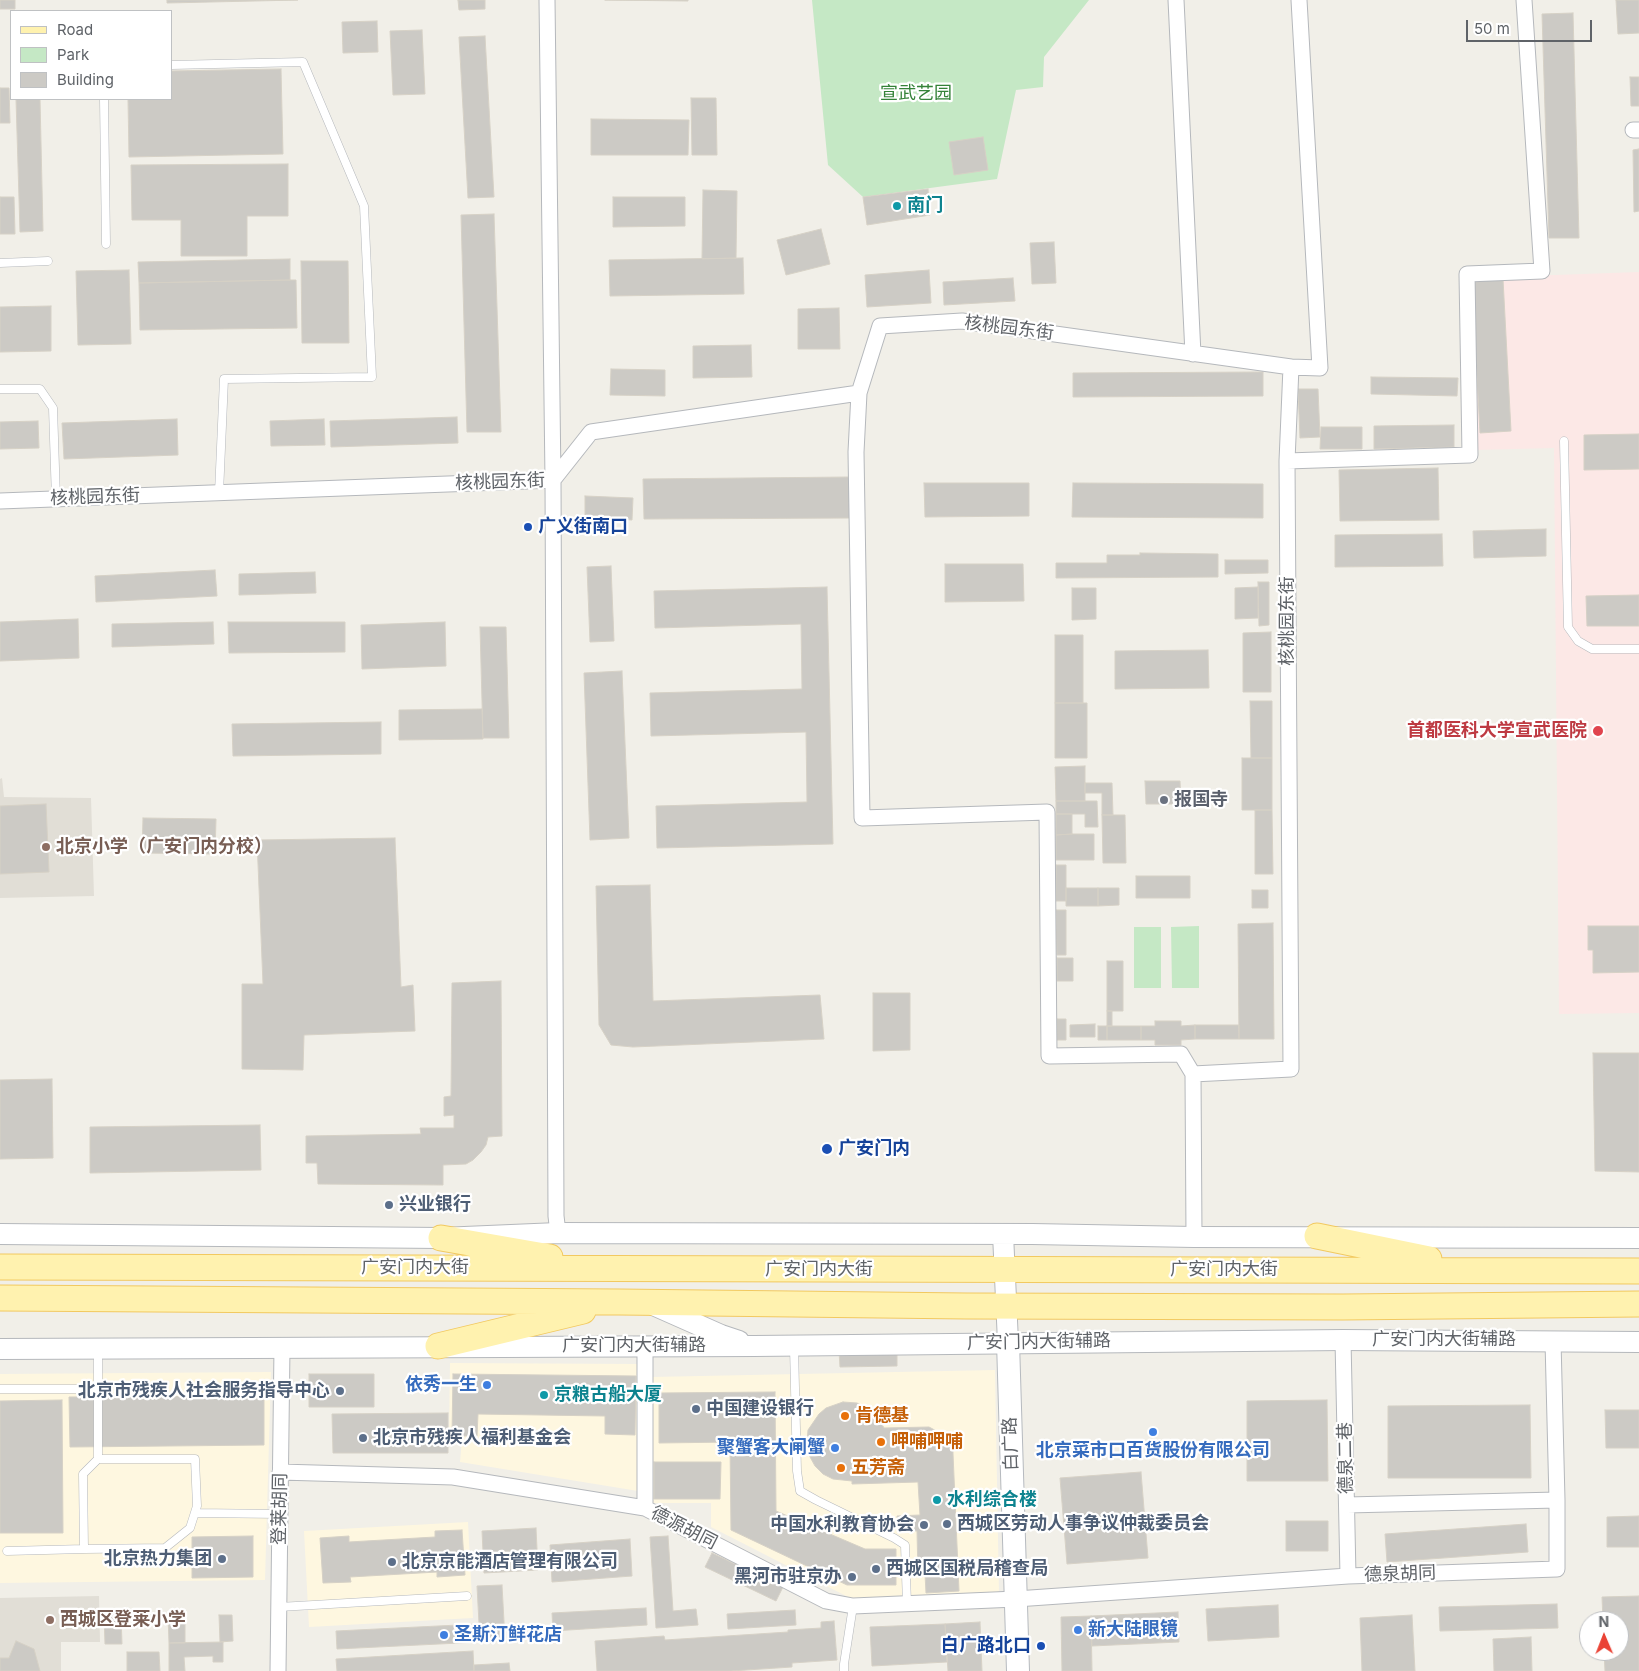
<!DOCTYPE html>
<html>
<head>
<meta charset="utf-8">
<style>
	body { margin:0 }
	#map { position:relative; width:1639px; height:1671px; overflow:hidden; background:#f1efe8; font-family:Inter,sans-serif }
	canvas { display:block }
	.legend { position:absolute; left:10px; top:10px; width:162px; height:90px; box-sizing:border-box; background:#fff; border:1px solid #bfc1c3; margin:0; padding:6px 9px; list-style:none; font-size:15px; color:#5f6368 }
	.legend li { display:flex; align-items:center; gap:10px; height:25px }
	.legend b { width:25px; border:1px solid #bfc1c3 }
	.north { position:absolute; left:1579px; top:1611px; width:50px; height:50px; box-sizing:border-box; background:#fff; border:1px solid #bfc1c3; border-radius:50%; rotate:359deg; font-size:14px; font-weight:700; line-height:20px; text-align:center; color:#5f6368 }
	.north::after { content:''; display:block; margin:auto; width:18px; height:22px; background:#ea4335; clip-path:polygon(50% 0,100% 100%,50% 72%,0 100%) }
	.scale { position:absolute; left:1466px; top:20px; width:126px; height:22px; box-sizing:border-box; border:2px solid #5f6368; border-top:0; padding-left:6px; font-size:15px; line-height:18px; white-space:nowrap; color:#5f6368; -webkit-text-stroke:4px #fff; paint-order:stroke }
</style>
</head>
<body>
<div id="map">
<canvas width="1639" height="1671"></canvas>
<ul class="legend">
<li><b style="height:6px;background:#fff2af"></b>Road</li>
<li><b style="height:14px;background:#c5e8c5"></b>Park</li>
<li><b style="height:14px;background:#cccac5"></b>Building</li>
</ul>
<div class="north">N</div>
<div class="scale">50 m</div>
</div>
<script>
const context = document.querySelector('canvas').getContext('2d');
context.lineJoin = 'round';
function fill(path, color) {
  context.fillStyle = color;
  context.fill(path, 'evenodd');
}
function shape(rows) {
  const path = new Path2D();
  for (const r of rows) {
    path.moveTo(r[0], r[1]);
    for (let i = 2; i < r.length; i += 2) path.lineTo(r[i], r[i + 1]);
  }
  return path;
}
function trace(path, color, width, dash) {
  context.strokeStyle = color;
  context.lineWidth = width;
  context.lineCap = dash ? 'butt' : 'round';
  context.setLineDash(dash || []);
  context.stroke(path);
}
function label(font, color, halo, rows, align = 'center') {
  context.font = font + ' Inter,"Noto Sans SC",sans-serif';
  context.lineWidth = 4.5;
  context.setLineDash([]);
  context.textBaseline = 'middle';
  context.strokeStyle = halo;
  context.fillStyle = color;
  for (const [text, x, y, turn = 0] of rows) {
    context.save();
    context.translate(x, y);
    context.rotate((+turn || 0) * Math.PI / 180);
    context.textAlign = isNaN(turn) ? turn : align;
    if (halo) context.strokeText(text, 0, 0);
    context.fillText(text, 0, 0);
    context.restore();
  }
}
const commercial = shape([
	[450,1363,639,1364,638,1491,460,1462,462,1439,449,1438],
	[995,1370,999,1594,852,1599,711,1527,711,1503,651,1503,651,1377],
	[271,1372,265,1580,0,1583,0,1374],
	[468,1522,473,1618,309,1627,304,1531]
]);
const education = shape([
	[2,778,4,797,91,798,94,896,0,898,0,779],
	[99,1596,100,1642,61,1642,61,1671,0,1671,0,1598]
]);
const medical = shape([
	[1639,272,1639,1013,1559,1014,1554,448,1475,450,1471,278]
]);
const green = shape([
	[812,0,1089,0,1044,57,1043,87,1016,90,997,179,863,197,828,165],
	[1199,926,1199,988,1172,988,1171,927],
	[1134,927,1161,927,1161,988,1134,988]
]);
const building = shape([
	[0,0,15,0,15,9,0,9,0,0],
	[167,0,298,0,167,3,167,0],
	[458,0,485,0,485,9,459,10,458,0],
	[605,0,688,0,688,1,605,0],
	[1616,0,1639,0,1639,33,1618,34,1616,0],
	[1573,13,1579,238,1549,238,1542,14,1573,13],
	[377,21,378,52,343,53,342,22,377,21],
	[422,30,425,94,393,95,390,31,422,30],
	[485,36,494,197,468,198,459,37,485,36],
	[281,69,283,154,129,157,128,99,171,99,171,71,281,69],
	[1630,77,1639,77,1639,106,1631,106,1630,77],
	[0,88,9,88,10,123,0,123,0,88],
	[691,98,716,98,717,155,692,155,691,98],
	[16,99,40,99,43,231,20,232,16,99],
	[591,119,689,120,688,155,591,155,591,119],
	[983,137,988,170,954,175,949,142,983,137],
	[1639,149,1639,211,1634,212,1633,150,1639,149],
	[288,164,288,216,247,216,247,256,181,256,181,220,132,220,131,165,288,164],
	[928,189,930,215,867,225,863,197,928,189],
	[703,190,737,191,736,258,702,259,703,190],
	[0,197,14,197,15,234,0,234,0,197],
	[613,197,685,197,685,226,613,227,613,197],
	[494,214,501,432,467,432,461,215,494,214],
	[821,229,830,264,786,275,777,240,821,229],
	[1054,242,1056,283,1032,284,1030,243,1054,242],
	[743,258,744,294,610,296,609,260,743,258],
	[290,259,290,280,139,283,138,262,290,259],
	[301,261,348,261,349,343,302,343,301,261],
	[129,270,131,344,78,345,76,271,129,270],
	[929,270,931,303,867,307,865,275,929,270],
	[1013,278,1015,301,944,305,943,282,1013,278],
	[1503,279,1511,431,1480,433,1472,280,1503,279],
	[290,280,296,280,297,328,140,330,139,283,290,280],
	[51,306,51,351,0,352,0,307,51,306],
	[839,308,840,349,798,349,798,309,839,308],
	[751,345,752,377,693,378,693,346,751,345],
	[611,369,665,370,665,396,610,395,611,369],
	[1263,372,1263,396,1073,397,1073,373,1263,372],
	[1371,377,1458,378,1457,396,1371,394,1371,377],
	[1298,389,1318,389,1320,437,1300,438,1298,389],
	[457,417,458,443,331,447,330,421,457,417],
	[177,419,178,455,64,459,62,423,177,419],
	[324,419,325,445,271,446,270,421,324,419],
	[38,421,39,448,0,449,0,422,38,421],
	[1454,425,1454,447,1374,449,1374,426,1454,425],
	[1321,427,1362,427,1362,449,1320,449,1321,427],
	[1639,434,1639,469,1584,470,1584,435,1639,434],
	[1438,468,1439,520,1340,521,1339,470,1438,468],
	[850,477,850,518,644,519,643,479,850,477],
	[924,483,1029,483,1029,516,925,517,924,483],
	[1073,483,1263,484,1263,518,1072,517,1073,483],
	[585,496,633,498,632,520,585,518,585,496],
	[1546,529,1546,556,1474,558,1473,531,1546,529],
	[1442,534,1443,566,1335,567,1335,535,1442,534],
	[1140,553,1218,554,1218,577,1056,578,1056,563,1107,563,1107,555,1140,555,1140,553],
	[1225,560,1268,560,1268,573,1225,574,1225,560],
	[945,564,1023,564,1024,601,945,602,945,564],
	[611,566,614,641,590,642,587,567,611,566],
	[215,570,217,596,96,602,95,576,215,570],
	[315,572,316,593,239,595,239,574,315,572],
	[1258,582,1269,582,1269,625,1259,626,1258,582],
	[827,587,833,844,657,848,656,806,807,802,806,732,651,736,650,693,802,689,801,624,655,628,654,591,827,587],
	[1258,587,1258,618,1235,619,1235,588,1258,587],
	[1072,588,1096,588,1096,619,1072,620,1072,588],
	[1639,595,1639,626,1587,626,1586,596,1639,595],
	[78,619,79,658,0,661,0,622,78,619],
	[213,622,214,644,112,647,112,624,213,622],
	[228,622,345,622,345,652,229,653,228,622],
	[445,622,446,666,362,669,361,625,445,622],
	[480,627,506,627,509,738,483,738,480,627],
	[1271,632,1271,692,1243,692,1243,633,1271,632],
	[1055,635,1083,635,1083,703,1055,703,1055,635],
	[1208,650,1209,688,1115,689,1115,651,1208,650],
	[622,671,629,838,590,840,584,673,622,671],
	[1250,701,1272,701,1272,758,1251,758,1250,701],
	[1055,703,1087,703,1087,758,1055,758,1055,703],
	[482,709,483,739,399,740,399,710,482,709],
	[381,722,381,754,233,756,232,724,381,722],
	[1242,758,1272,758,1272,810,1242,810,1242,758],
	[1085,766,1085,801,1056,801,1055,767,1085,766],
	[1145,781,1180,781,1181,804,1146,804,1145,781],
	[1085,783,1112,783,1113,815,1102,815,1102,793,1085,793,1085,783],
	[1056,801,1097,801,1098,827,1085,827,1085,814,1056,814,1056,801],
	[46,804,49,872,0,874,0,806,46,804],
	[1255,810,1272,810,1273,874,1255,874,1255,810],
	[1056,814,1072,814,1072,834,1056,835,1056,814],
	[1102,815,1125,815,1126,863,1103,863,1102,815],
	[143,818,216,819,215,854,142,853,143,818],
	[1072,834,1094,834,1094,860,1056,860,1056,835,1072,834],
	[395,838,401,987,413,985,415,1031,304,1035,303,1070,242,1069,242,984,263,984,257,840,395,838],
	[1056,865,1066,865,1066,901,1056,901,1056,865],
	[1136,876,1190,876,1190,898,1136,898,1136,876],
	[650,885,653,1001,820,995,824,1039,633,1047,611,1045,599,1025,596,886,650,885],
	[1066,888,1098,888,1098,906,1066,906,1066,888],
	[1098,888,1119,888,1119,905,1098,906,1098,888],
	[1252,890,1268,890,1268,908,1252,908,1252,890],
	[1056,910,1066,910,1066,955,1057,955,1056,910],
	[1273,923,1274,1039,1239,1039,1238,924,1273,923],
	[1588,926,1639,926,1639,972,1593,973,1593,950,1588,950,1588,926],
	[1057,958,1073,958,1073,981,1057,981,1057,958],
	[1107,961,1123,961,1123,1011,1107,1011,1107,961],
	[501,981,502,1136,488,1137,486,1145,481,1152,473,1160,466,1164,443,1165,443,1185,318,1184,317,1163,306,1163,306,1136,421,1134,420,1128,454,1128,454,1115,444,1116,444,1097,451,1096,452,983,501,981],
	[873,993,910,993,910,1050,873,1051,873,993],
	[1107,1011,1112,1011,1112,1026,1107,1026,1107,1011],
	[1057,1019,1066,1019,1066,1040,1057,1040,1057,1019],
	[1155,1021,1181,1021,1181,1026,1195,1025,1195,1039,1181,1040,1181,1045,1155,1045,1155,1040,1141,1040,1141,1026,1155,1026,1155,1021],
	[1095,1024,1095,1037,1070,1037,1070,1025,1095,1024],
	[1195,1025,1239,1025,1239,1039,1195,1039,1195,1025],
	[1098,1026,1107,1026,1107,1040,1098,1040,1098,1026],
	[1107,1026,1141,1026,1141,1040,1107,1040,1107,1026],
	[1593,1053,1639,1053,1639,1172,1595,1171,1593,1053],
	[52,1079,53,1158,0,1159,0,1080,52,1079],
	[260,1125,261,1170,90,1173,90,1127,260,1125],
	[897,1350,897,1366,840,1367,839,1351,897,1350],
	[309,1374,374,1374,374,1407,309,1407,309,1374],
	[453,1374,636,1376,635,1435,605,1434,605,1416,478,1414,477,1436,452,1436,453,1374],
	[775,1392,776,1511,865,1549,896,1549,896,1585,847,1585,731,1530,730,1442,659,1443,659,1393,775,1392],
	[264,1396,264,1445,70,1447,69,1397,264,1396],
	[62,1400,63,1533,0,1533,0,1401,62,1400],
	[1327,1400,1328,1481,1247,1481,1247,1401,1327,1400],
	[843,1402,857,1403,865,1407,879,1419,884,1428,929,1427,944,1435,949,1440,953,1448,953,1454,959,1591,926,1593,925,1574,918,1574,917,1531,898,1531,897,1516,920,1515,918,1482,852,1484,852,1481,833,1479,823,1474,815,1466,809,1455,807,1442,808,1430,819,1414,826,1408,843,1402],
	[1530,1405,1531,1478,1388,1478,1388,1406,1530,1405],
	[1605,1410,1639,1410,1639,1448,1606,1448,1605,1410],
	[448,1413,448,1453,333,1453,332,1414,448,1413],
	[654,1462,721,1462,720,1499,654,1499,654,1462],
	[1141,1472,1148,1558,1067,1564,1060,1478,1141,1472],
	[1639,1516,1639,1547,1607,1547,1607,1517,1639,1516],
	[1286,1521,1328,1521,1328,1551,1286,1551,1286,1521],
	[1526,1524,1528,1552,1387,1562,1385,1534,1526,1524],
	[536,1528,538,1570,484,1573,482,1531,536,1528],
	[462,1530,465,1575,437,1577,437,1572,350,1577,351,1582,323,1583,320,1538,349,1536,349,1542,435,1537,435,1531,462,1530],
	[253,1536,253,1577,192,1578,192,1537,253,1536],
	[668,1536,673,1611,696,1609,698,1625,656,1628,650,1537,668,1536],
	[630,1539,632,1576,552,1582,550,1545,630,1539],
	[712,1553,783,1587,776,1601,705,1567,712,1553],
	[502,1585,505,1640,480,1642,477,1586,502,1585],
	[1639,1596,1639,1671,1605,1671,1604,1651,1619,1651,1619,1621,1603,1621,1602,1597,1639,1596],
	[1557,1604,1558,1628,1440,1631,1439,1607,1557,1604],
	[1278,1605,1279,1637,1208,1641,1206,1609,1278,1605],
	[646,1608,647,1625,553,1631,552,1613,646,1608],
	[795,1610,796,1625,728,1629,727,1614,795,1610],
	[1178,1612,1179,1642,1092,1646,1091,1616,1178,1612],
	[104,1615,121,1615,122,1644,105,1644,104,1615],
	[185,1615,185,1643,169,1643,168,1616,185,1615],
	[219,1615,232,1615,233,1641,220,1642,219,1615],
	[1412,1615,1415,1671,1362,1671,1360,1618,1412,1615],
	[1091,1616,1092,1671,1062,1671,1061,1617,1091,1616],
	[834,1621,837,1660,792,1663,792,1667,731,1671,597,1671,595,1641,664,1636,665,1640,788,1632,788,1630,821,1628,821,1622,834,1621],
	[980,1622,982,1671,948,1671,945,1624,980,1622],
	[479,1624,480,1642,337,1649,336,1631,479,1624],
	[945,1624,947,1662,872,1666,870,1627,945,1624],
	[1531,1637,1532,1671,1494,1671,1493,1639,1531,1637],
	[16,1641,34,1649,40,1671,0,1671,0,1658,9,1658,16,1641],
	[223,1642,223,1662,213,1662,213,1656,184,1657,185,1671,169,1671,169,1643,223,1642],
	[473,1651,474,1671,337,1671,336,1659,473,1651],
	[127,1652,159,1652,160,1671,127,1671,127,1652],
	[509,1663,510,1671,474,1671,474,1665,509,1663]
]);
const service = shape([
	[171,65,303,62,364,206,372,377,224,379,219,493],
	[104,99,106,244],
	[0,263,48,261],
	[0,389,40,389,53,408,56,499],
	[1564,441,1568,627,1578,641,1592,649,1639,649],
	[794,1347,797,1471,800,1491,816,1500,894,1538,905,1545,907,1604],
	[0,1389,98,1389],
	[195,1513,280,1514],
	[84,1549,165,1548,190,1528,197,1506,195,1459,98,1459],
	[7,1551,84,1549,83,1474,98,1459,98,1350],
	[279,1607,467,1596],
	[844,1671,844,1664,853,1606]
]);
const minor = shape([
	[547,0,553,480,556,1216,558,1233],
	[1176,0,1193,354],
	[1633,130,1639,130],
	[1291,367,1320,368,1299,0],
	[859,393,856,452,862,818,1047,812,1049,1056,1181,1054,1193,1074,1194,1237],
	[1287,461,1470,455,1467,274,1542,271,1524,0],
	[0,501,553,480,591,432,859,393,880,326,962,321,1291,367,1287,461,1291,1069,1193,1074],
	[1343,1340,1348,1576],
	[280,1472,453,1477,645,1508,826,1601,853,1606,1016,1599,1348,1576,1557,1569,1557,1500,1553,1341],
	[1347,1505,1557,1500],
	[645,1508,645,1346],
	[278,1671,282,1347]
]);
const tertiary = shape([
	[0,1234,441,1238,558,1233,1032,1234,1194,1237,1639,1238],
	[1003,1234,1008,1342],
	[651,1304,721,1335,739,1341],
	[0,1349,754,1346,1343,1340,1639,1342]
]);
const secondary = shape([
	[1008,1342,1018,1671]
]);
const primary = shape([
	[1317,1236,1429,1259],
	[441,1238,550,1257],
	[0,1267,1639,1271],
	[0,1298,619,1302,967,1306,1343,1307,1639,1304],
	[438,1346,583,1311]
]);
const markers = [
	[897,206,5,"#0f9aa8"],
	[528,527,5,"#1a4fb4"],
	[1598,731,6,"#e0444e"],
	[1164,800,5,"#6b7280"],
	[46,847,5,"#8d6e63"],
	[827,1149,6,"#1a4fb4"],
	[389,1205,5,"#5c6f8a"],
	[487,1385,5,"#3f7fe0"],
	[340,1391,5,"#5c6f8a"],
	[544,1395,5,"#0f9aa8"],
	[696,1409,5,"#5c6f8a"],
	[845,1416,5,"#e8710a"],
	[1153,1432,5,"#3f7fe0"],
	[363,1438,5,"#5c6f8a"],
	[881,1442,5,"#e8710a"],
	[835,1448,5,"#3f7fe0"],
	[841,1468,5,"#e8710a"],
	[937,1500,5,"#0f9aa8"],
	[947,1524,5,"#5c6f8a"],
	[924,1525,5,"#5c6f8a"],
	[222,1559,5,"#5c6f8a"],
	[392,1562,5,"#5c6f8a"],
	[876,1569,5,"#5c6f8a"],
	[852,1577,5,"#5c6f8a"],
	[50,1620,5,"#8d6e63"],
	[1078,1630,5,"#3f7fe0"],
	[444,1635,5,"#3f7fe0"],
	[1041,1646,5,"#1a4fb4"]
];
const parkNames = [
	["宣武艺园",916,94]
];
const cultureNames = [
	["南门",907,206],
	["京粮古船大厦",554,1395],
	["水利综合楼",947,1500]
];
const streetNames = [
	["核桃园东街",1009,328,7],
	["核桃园东街",500,482,-2],
	["核桃园东街",95,497,-2],
	["核桃园东街",1288,621,-90],
	["广安门内大街",415,1268],
	["广安门内大街",819,1270],
	["广安门内大街",1224,1270],
	["广安门内大街辅路",1444,1340],
	["广安门内大街辅路",1039,1342,-1],
	["广安门内大街辅路",634,1346],
	["白广路",1011,1444,-92],
	["德泉二巷",1346,1458,-91],
	["登莱胡同",280,1509,-89],
	["德源胡同",684,1528,27],
	["德泉胡同",1400,1574,-2]
];
const transitNames = [
	["广义街南口",538,527],
	["广安门内",838,1149],
	["白广路北口",1031,1646,"right"]
];
const healthNames = [
	["首都医科大学宣武医院",1587,731]
];
const worshipNames = [
	["报国寺",1174,800]
];
const educationNames = [
	["北京小学（广安门内分校）",56,847],
	["西城区登莱小学",60,1620]
];
const serviceNames = [
	["兴业银行",399,1205],
	["北京市残疾人社会服务指导中心",330,1391,"right"],
	["中国建设银行",706,1409],
	["北京市残疾人福利基金会",373,1438],
	["西城区劳动人事争议仲裁委员会",957,1524],
	["中国水利教育协会",914,1525,"right"],
	["北京热力集团",212,1559,"right"],
	["北京京能酒店管理有限公司",402,1562],
	["西城区国税局稽查局",886,1569],
	["黑河市驻京办",842,1577,"right"]
];
const shopNames = [
	["依秀一生",477,1385],
	["聚蟹客大闸蟹",825,1448],
	["北京菜市口百货股份有限公司",1153,1451,"center"],
	["新大陆眼镜",1088,1630,"left"],
	["圣斯汀鲜花店",454,1635,"left"]
];
const foodNames = [
	["肯德基",855,1416],
	["呷哺呷哺",891,1442],
	["五芳斋",851,1468]
];
fill(commercial, '#fef7e0');
fill(education, '#e1ded6');
fill(medical, '#fce8e6');
fill(green, '#c5e8c5');
fill(building, '#cccac5');
trace(building, '#d6d1c6', 1);
trace(service, '#b5b8bc', 9);
trace(minor, '#b5b8bc', 17);
trace(tertiary, '#b5b8bc', 22);
trace(secondary, '#b6babf', 24);
trace(primary, '#f2c960', 27);
trace(service, '#fff', 8);
trace(minor, '#fff', 15);
trace(tertiary, '#fff', 20);
trace(secondary, '#fff', 22);
trace(primary, '#fff2af', 25);
for (const [x, y, r, color] of markers) {
  const dot = new Path2D();
  dot.arc(x, y, r, 0, 2 * Math.PI);
  context.fillStyle = color;
  context.fill(dot);
  trace(dot, '#fff', 2);
}
label('18px', '#348238', '#fff', parkNames);
label('bold 18px', '#0d838f', '#fff', cultureNames, 'left');
label('18px', '#5f6368', '#fff', streetNames);
label('bold 18px', '#164399', '#fff', transitNames, 'left');
label('bold 18px', '#be3a42', '#fff', healthNames, 'right');
label('bold 18px', '#5b616d', '#fff', worshipNames, 'left');
label('bold 18px', '#785e54', '#fff', educationNames, 'left');
label('bold 18px', '#4e5e75', '#fff', serviceNames, 'left');
label('bold 18px', '#366cbe', '#fff', shopNames, 'right');
label('bold 18px', '#c56008', '#fff', foodNames, 'left');
</script>
</body>
</html>
